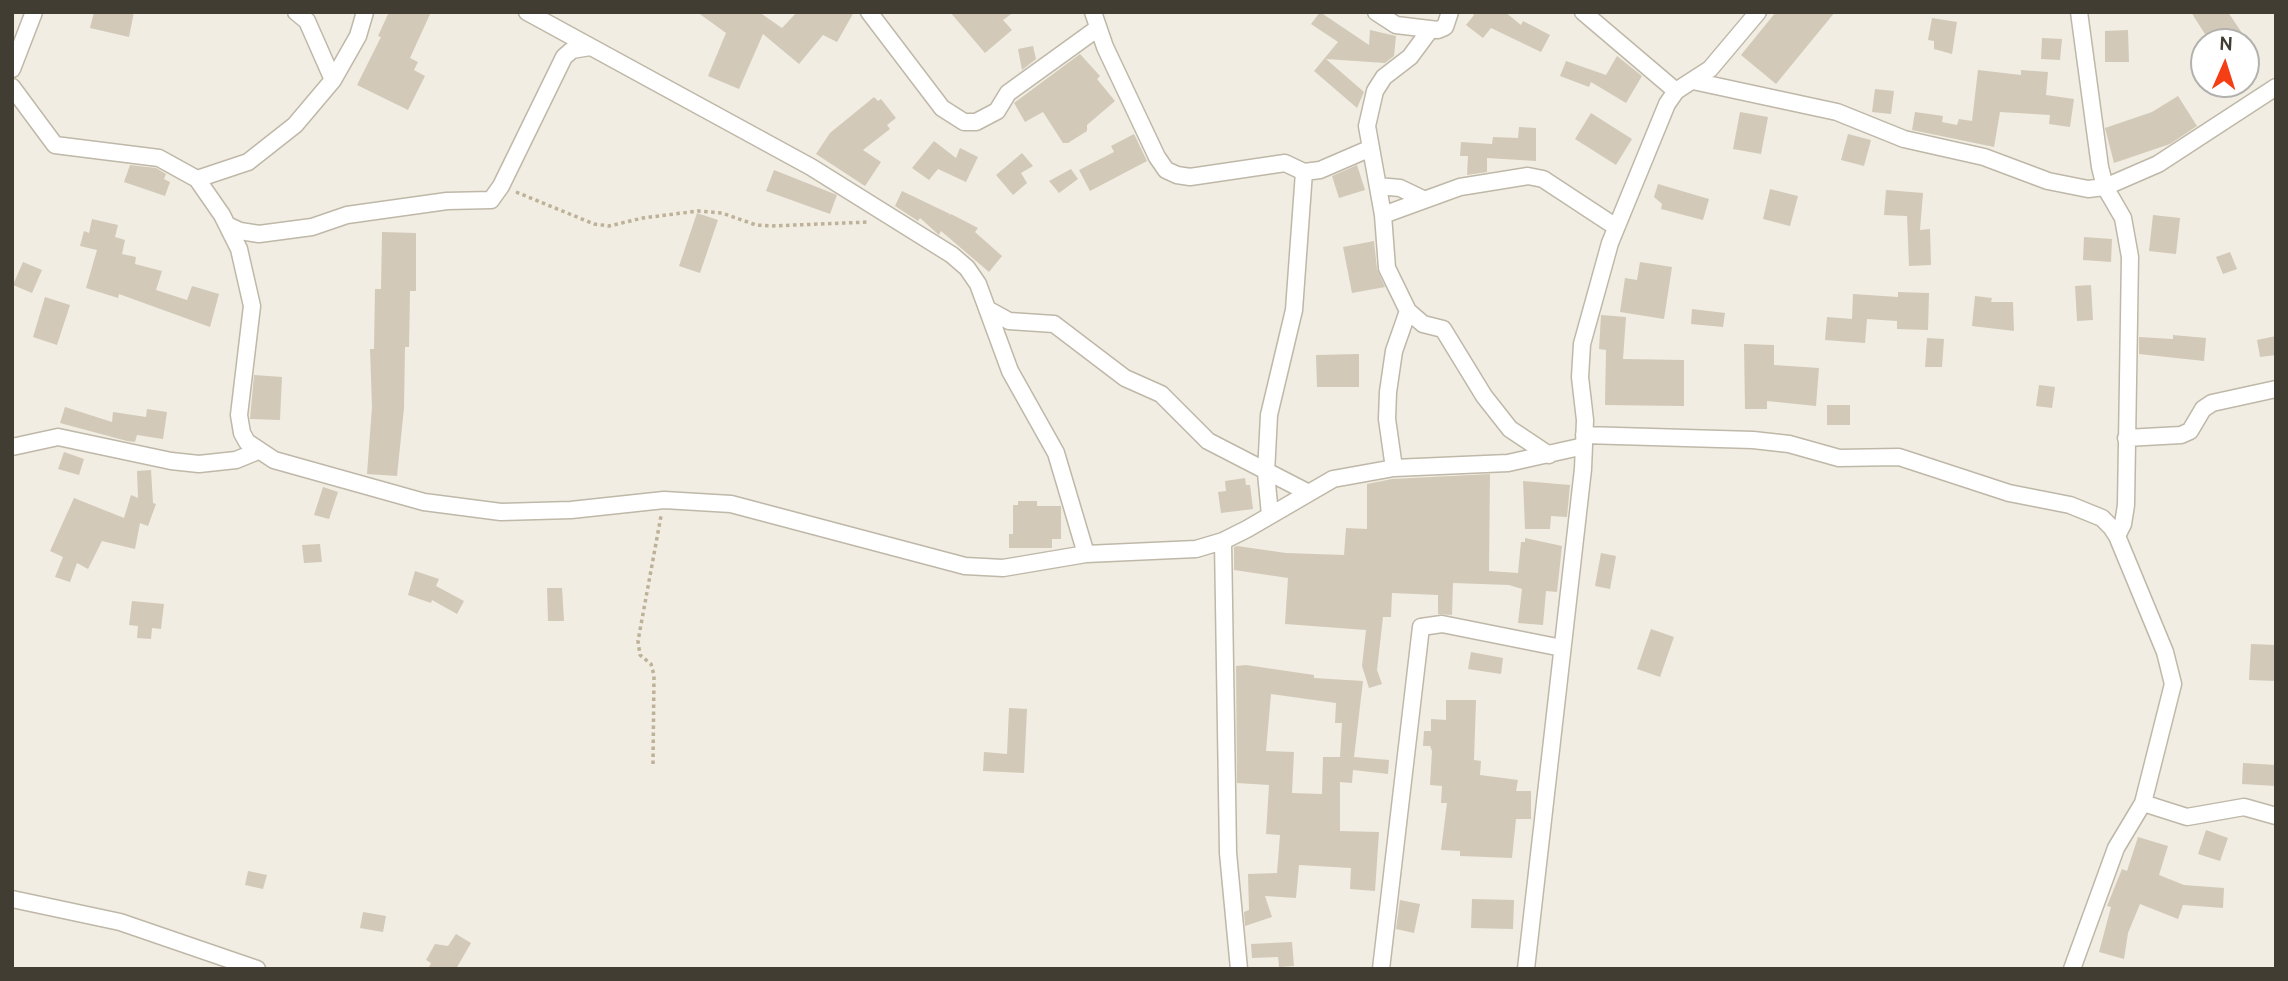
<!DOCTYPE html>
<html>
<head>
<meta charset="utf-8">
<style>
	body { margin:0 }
	#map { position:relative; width:2288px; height:981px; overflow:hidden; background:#f1ede2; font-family:Cabin,sans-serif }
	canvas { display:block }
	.frame { position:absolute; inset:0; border:14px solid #423d33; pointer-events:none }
	.north { position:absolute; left:2190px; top:28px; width:70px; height:70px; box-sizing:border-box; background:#fff; border:2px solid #b3b1ad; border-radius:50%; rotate:3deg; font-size:19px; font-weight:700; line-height:28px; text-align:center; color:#423d33 }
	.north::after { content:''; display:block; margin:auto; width:24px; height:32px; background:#f63e14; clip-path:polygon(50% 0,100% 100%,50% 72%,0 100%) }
</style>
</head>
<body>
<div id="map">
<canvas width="2288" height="981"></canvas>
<div class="frame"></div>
<div class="north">N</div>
</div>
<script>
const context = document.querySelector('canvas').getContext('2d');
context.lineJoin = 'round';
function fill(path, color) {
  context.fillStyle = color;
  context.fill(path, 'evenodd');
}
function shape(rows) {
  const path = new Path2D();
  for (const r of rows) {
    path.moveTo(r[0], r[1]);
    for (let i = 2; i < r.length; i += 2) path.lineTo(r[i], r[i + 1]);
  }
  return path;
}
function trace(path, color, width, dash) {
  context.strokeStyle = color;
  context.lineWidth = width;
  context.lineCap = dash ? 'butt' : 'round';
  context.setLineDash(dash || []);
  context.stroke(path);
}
const building = shape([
	[94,12,134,12,129,37,90,28],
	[389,12,431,12,410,58,418,62,414,70,425,76,408,110,357,85,381,37,378,36],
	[697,12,759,12,782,28,797,12,854,12,837,42,823,35,799,64,763,34,739,89,708,76,726,33],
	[950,12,1014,12,1003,20,1012,30,985,53],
	[1320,12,1369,45,1370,30,1396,36,1394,56,1385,63,1326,59,1364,92,1357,108,1314,71,1338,42,1311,24],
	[1471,12,1505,12,1521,25,1523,21,1550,35,1541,52,1491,28,1483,38,1466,25,1474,15],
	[1776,12,1835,12,1776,84,1741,55],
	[2191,12,2228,12,2248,42,2210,42],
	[1932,18,1957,22,1952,54,1934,49,1934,41,1928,40],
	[2128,30,2129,62,2105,62,2105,31],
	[2042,38,2062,39,2060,60,2041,59],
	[1033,46,1036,59,1022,70,1018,49],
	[1080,54,1100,76,1097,79,1115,101,1087,125,1087,131,1068,143,1063,143,1043,112,1025,122,1014,103],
	[1617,56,1642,76,1626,103,1591,82,1589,87,1560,76,1566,61,1606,75],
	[1978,70,2021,75,2021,70,2048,72,2046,95,2074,99,2070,127,2049,124,2050,115,2000,112,1994,147,1912,130,1915,112,1943,116,1942,122,1957,125,1959,119,1972,121],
	[1875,89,1894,91,1891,114,1872,112],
	[2178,96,2197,126,2170,144,2114,163,2105,128,2152,112],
	[874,97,878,101,881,99,896,118,887,125,890,129,863,150,881,162,865,186,816,154,830,133],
	[1740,112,1768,117,1761,154,1733,149],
	[1591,113,1632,139,1616,165,1575,139],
	[1519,127,1536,128,1536,161,1487,158,1487,172,1467,175,1468,156,1460,156,1461,142,1492,144,1493,137,1518,138],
	[1134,134,1147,161,1090,191,1079,170,1114,152,1111,146],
	[1848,134,1871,140,1864,166,1841,160],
	[934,141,956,158,960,148,978,157,966,182,938,169,929,180,912,168],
	[1022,153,1033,166,1021,173,1027,183,1013,195,996,175],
	[130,165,156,168,166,174,164,179,170,182,165,196,124,182],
	[1357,165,1365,190,1339,198,1332,176],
	[1071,169,1078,179,1059,193,1049,181],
	[774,170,837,195,830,214,766,191],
	[1658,184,1709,199,1703,220,1661,209,1662,204,1654,197],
	[1770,189,1798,196,1790,226,1763,219],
	[1886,190,1923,193,1920,230,1930,229,1931,265,1909,266,1907,216,1884,215],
	[902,191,950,214,948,216,951,214,978,228,975,232,1002,256,989,272,941,231,939,235,920,218,918,221,895,206],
	[697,213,718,220,700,273,679,266],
	[2153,215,2180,218,2176,254,2149,251],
	[92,219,118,225,115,237,125,240,122,254,136,257,135,264,162,271,156,290,187,300,192,286,219,294,210,327,119,294,118,298,86,288,97,250,80,246,84,231,89,233],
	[382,232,416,233,416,291,410,291,409,347,405,347,404,408,397,476,367,474,372,407,370,349,374,349,375,289,381,289],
	[2084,237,2112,239,2111,262,2083,260],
	[1374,241,1377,269,1385,287,1352,293,1343,247],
	[2230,252,2237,269,2223,274,2216,257],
	[23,262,42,270,32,293,13,285],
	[1640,262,1672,267,1664,319,1620,312,1625,278,1637,280],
	[2091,285,2093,320,2077,321,2075,286],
	[1898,292,1929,293,1928,330,1897,329,1897,321,1867,319,1865,343,1825,340,1827,317,1852,319,1853,294,1898,297],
	[1975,296,1992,298,1991,302,2013,302,2014,331,1972,326],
	[45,297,70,305,57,345,33,337],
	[1692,309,1725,313,1723,327,1691,324],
	[1601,315,1626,317,1623,359,1684,360,1684,406,1605,405,1606,350,1599,349],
	[2173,335,2206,338,2204,361,2139,354,2139,337,2173,339],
	[2276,336,2276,355,2260,357,2257,340],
	[1927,338,1944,339,1942,367,1925,367],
	[1744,344,1774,345,1774,365,1819,368,1816,406,1767,401,1767,409,1745,409],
	[1359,354,1359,387,1317,387,1316,355],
	[254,375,282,377,280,420,250,419],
	[2039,385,2055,387,2052,408,2036,406],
	[1827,405,1850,405,1850,425,1827,425],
	[65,407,112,422,113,412,146,417,147,409,167,412,163,439,137,435,135,442,127,441,60,423],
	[64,452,84,459,79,475,58,469],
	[151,470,153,503,156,504,148,526,140,523,135,549,102,541,88,569,77,563,70,582,55,577,63,557,50,551,74,498,124,518,131,495,138,498,137,471],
	[1490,474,1489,571,1518,573,1521,542,1525,542,1525,538,1562,546,1557,592,1546,591,1543,625,1518,623,1522,589,1509,585,1453,583,1452,615,1438,614,1438,595,1392,593,1391,617,1383,617,1377,670,1382,684,1369,688,1362,666,1366,630,1285,624,1288,578,1234,570,1234,547,1237,546,1286,553,1344,555,1346,528,1367,529,1367,484,1392,479],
	[1245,478,1246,485,1250,485,1253,509,1221,513,1218,492,1226,491,1225,481],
	[1523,481,1570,485,1567,517,1551,516,1550,529,1525,529],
	[323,487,338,492,329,519,314,515],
	[1018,501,1037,501,1037,506,1061,506,1061,539,1052,539,1052,548,1009,548,1009,534,1013,534,1013,505,1018,505],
	[320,544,322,562,304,563,302,545],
	[1601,553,1616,556,1610,589,1595,586],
	[415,571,439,579,436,586,464,601,457,614,432,600,431,603,408,595],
	[547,588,562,588,564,621,548,621],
	[132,601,164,604,161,629,152,628,151,639,137,638,138,626,129,625],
	[1651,629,1674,637,1660,677,1637,669],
	[2251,644,2276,645,2276,681,2249,680],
	[1471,652,1503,658,1501,674,1468,669],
	[1246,665,1314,675,1314,678,1363,681,1354,757,1389,760,1388,774,1353,770,1352,783,1340,782,1340,831,1379,832,1375,891,1350,889,1351,868,1299,865,1296,898,1265,896,1272,917,1245,926,1244,912,1249,910,1248,874,1277,873,1280,835,1266,834,1269,785,1237,783,1236,666],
	[1271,694,1336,703,1335,723,1342,723,1340,757,1323,757,1322,794,1292,793,1294,752,1266,751],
	[1446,700,1476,700,1474,760,1481,761,1480,775,1518,780,1516,791,1531,791,1531,819,1516,819,1512,858,1460,856,1460,851,1441,850,1447,803,1441,803,1442,786,1430,785,1432,751,1430,746,1423,746,1424,731,1431,731,1431,719,1446,720],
	[1009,708,1027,709,1024,773,983,771,984,752,1007,754],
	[2243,763,2276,765,2276,786,2242,784],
	[2206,830,2228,838,2220,861,2198,854],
	[2138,837,2168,846,2159,875,2184,885,2224,888,2223,908,2183,905,2178,919,2140,904,2128,933,2124,959,2099,952,2111,907,2107,906,2122,869,2127,871],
	[248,871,267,875,263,889,245,885],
	[1472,899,1514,900,1513,929,1471,928],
	[1400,900,1420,904,1414,933,1396,929],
	[363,912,386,916,383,932,360,928],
	[456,934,471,943,456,969,428,969,431,963,426,960,435,944,448,946],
	[1292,942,1294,966,1279,967,1278,957,1252,958,1251,944]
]);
const path = shape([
	[516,192,594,224,609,226,643,218,698,211,722,213,756,225,771,226,869,222],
	[653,764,654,675,651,664,640,655,638,641,661,516]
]);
const minor = shape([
	[296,12,307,21,333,80],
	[527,12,811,167,952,255,967,268,978,284,1010,371,1056,453,1086,554],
	[869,12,942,108,964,122,976,122,997,111,1008,93,1098,28],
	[1093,12,1105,47,1157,157,1166,170,1177,175,1190,177,1285,163,1304,172,1320,170,1371,148],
	[1376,12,1396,25,1438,30,1445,27,1450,12],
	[1583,12,1676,91],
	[2079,12,2100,167,2105,187,2123,218,2130,257,2126,505,2123,524,2117,536],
	[12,69,34,12],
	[1693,81,1837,112,1904,139,1984,157,2048,181,2088,189,2105,187,2158,164,2276,87],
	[12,87,55,145,159,158,197,179,222,215,239,249,252,306,239,415,242,433,247,442,274,460,424,502,501,512,571,510,664,500,731,504,965,566,1003,568,1086,554,1196,549,1223,541,1247,529,1333,479,1394,468,1508,463,1584,446],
	[197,179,248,162,295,125,333,80,358,36,365,12],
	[1378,186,1400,188,1423,199],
	[1383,215,1460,187,1528,176,1543,179,1616,227],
	[227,225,240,231,259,234,312,227,347,215,447,201,491,200,501,186,564,57,572,50,590,47],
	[989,310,1009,321,1054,324,1125,378,1161,394,1208,441,1307,492],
	[1408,311,1423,324,1443,329,1484,396,1510,429,1549,455],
	[1584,435,1753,440,1789,444,1839,458,1899,457,2009,493,2070,505,2102,518,2111,527,2117,536,2165,652,2173,684,2143,803,2116,848,2072,969],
	[2126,438,2181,435,2190,431,2203,409,2212,403,2276,389],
	[12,447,58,437,171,461,199,464,236,460,258,451],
	[1394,468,1387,419,1388,392,1394,351,1408,311,1387,268,1383,215,1367,126,1375,91,1384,77,1410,57,1430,30],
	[1270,515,1266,473,1269,415,1294,310,1304,172],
	[1223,541,1228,853,1239,969],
	[2143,803,2187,817,2244,807,2276,816],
	[12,899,120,922,257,969],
	[1381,969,1421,627,1442,624,1562,648],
	[1526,969,1583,469,1585,420,1580,377,1582,344,1610,243,1667,104,1676,91,1710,69,1758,12]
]);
fill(building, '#d2c9b8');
trace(minor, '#bfb8a8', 19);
trace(path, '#bdb197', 3.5, [3.5, 3.5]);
trace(minor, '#fff', 16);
</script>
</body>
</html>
